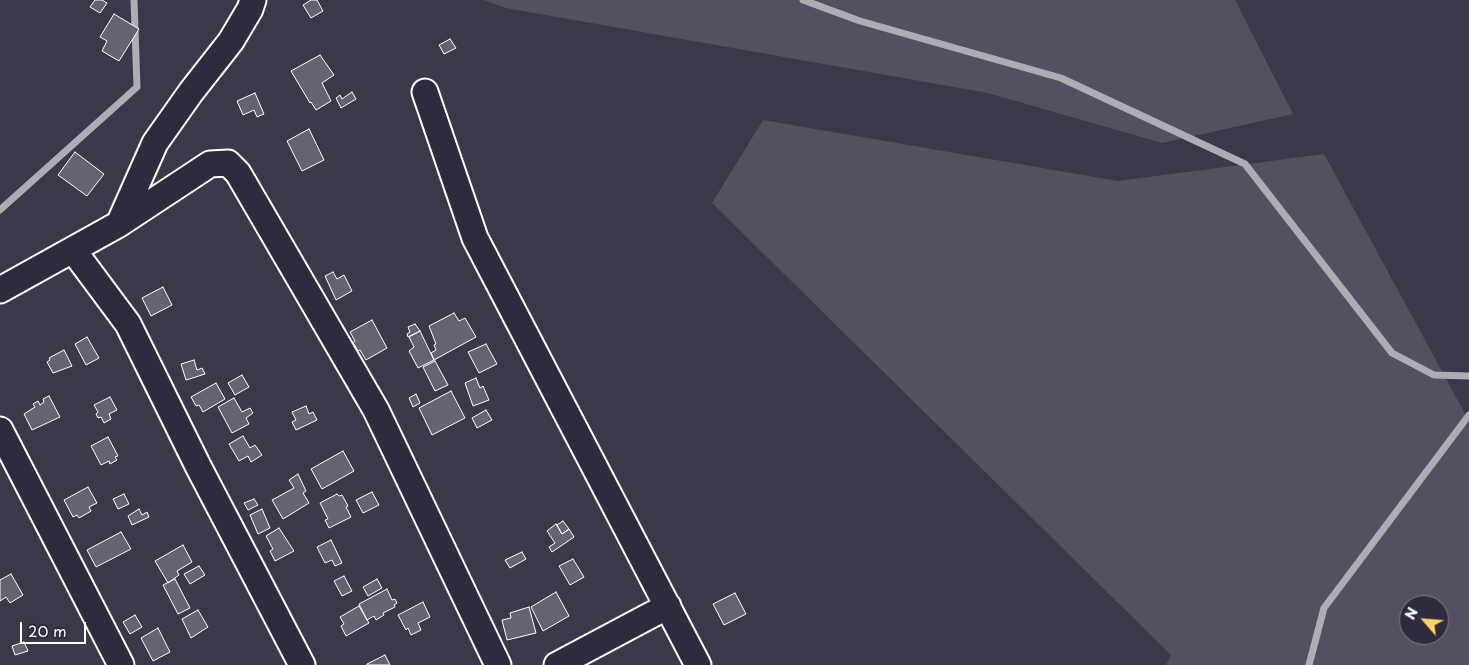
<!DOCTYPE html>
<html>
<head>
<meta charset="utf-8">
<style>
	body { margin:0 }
	#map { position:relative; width:1469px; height:665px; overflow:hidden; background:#3c3749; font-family:"Playpen Sans",sans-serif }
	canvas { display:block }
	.north { position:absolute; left:1399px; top:595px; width:50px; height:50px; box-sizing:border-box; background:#2f2a3d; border:1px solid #827f8b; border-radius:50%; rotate:297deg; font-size:14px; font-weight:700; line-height:20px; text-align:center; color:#fff }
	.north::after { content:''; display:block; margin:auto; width:18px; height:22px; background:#ffd166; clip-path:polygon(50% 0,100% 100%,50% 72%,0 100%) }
	.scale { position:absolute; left:20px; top:622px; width:66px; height:22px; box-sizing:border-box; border:2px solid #fff; border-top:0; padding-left:6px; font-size:15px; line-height:18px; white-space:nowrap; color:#fff; -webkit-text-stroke:4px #2f2a3d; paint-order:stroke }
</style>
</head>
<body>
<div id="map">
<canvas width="1469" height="665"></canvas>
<div class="north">N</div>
<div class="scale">20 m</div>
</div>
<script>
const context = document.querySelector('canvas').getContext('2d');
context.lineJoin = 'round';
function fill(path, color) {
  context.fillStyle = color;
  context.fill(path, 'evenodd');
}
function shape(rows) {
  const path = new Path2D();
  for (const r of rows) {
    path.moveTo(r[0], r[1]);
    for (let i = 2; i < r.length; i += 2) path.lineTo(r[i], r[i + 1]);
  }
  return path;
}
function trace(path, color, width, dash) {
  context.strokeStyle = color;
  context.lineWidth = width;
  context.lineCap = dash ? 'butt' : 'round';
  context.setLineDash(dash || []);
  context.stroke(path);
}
const green = shape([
	[483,0,1235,0,1293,114,1162,143,988,93,506,8],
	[763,120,1118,181,1324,154,1469,421,1469,665,1166,665,1171,655,712,203],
	[1409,605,1439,605,1439,635,1409,635]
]);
const stream = shape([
	[803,0,860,21,1061,78,1245,164,1392,353,1434,375,1469,376],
	[0,210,137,87,134,0],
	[1309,665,1324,608,1469,415]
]);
const building = shape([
	[95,0,102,0,107,3,100,13,90,7,95,0],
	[311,0,317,0,323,11,311,18,303,5,311,0],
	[114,14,139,29,119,61,102,51,107,41,100,37,114,14],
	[450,39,456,48,444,54,439,45,450,39],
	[320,55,334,75,322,83,331,101,316,110,311,102,310,103,291,71,320,55],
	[352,92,356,99,341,108,336,98,340,95,342,99,352,92],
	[255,93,264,114,257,117,254,110,243,115,237,101,255,93],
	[309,129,324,160,302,171,287,141,309,129],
	[75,152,104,174,87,196,58,175,75,152],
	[333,272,337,279,344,275,352,291,336,300,325,276,333,272],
	[163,287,172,305,151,316,142,298,163,287],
	[454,313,459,321,465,318,476,337,434,360,431,353,436,350,434,345,436,344,429,326,454,313],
	[372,320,387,348,366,360,360,350,358,351,353,343,355,341,350,332,372,320],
	[415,324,420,331,408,337,407,334,410,332,408,327,415,324],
	[420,331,434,360,418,368,409,351,414,347,409,337,420,331],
	[87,337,99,358,86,365,75,344,87,337],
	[486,344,497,364,479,373,468,352,486,344],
	[64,350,72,366,53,373,47,362,50,360,49,358,64,350],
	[194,360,197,370,202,368,205,374,186,380,181,364,194,360],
	[435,361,448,385,435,391,423,367,435,361],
	[242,375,249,387,235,395,228,383,242,375],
	[476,378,480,388,483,386,489,400,473,406,465,383,476,378],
	[216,383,225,399,203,412,199,405,196,406,191,397,216,383],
	[451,391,465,418,432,435,419,408,451,391],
	[416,394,420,403,413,407,409,398,416,394],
	[49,396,60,417,32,430,24,414,35,407,33,404,38,401,40,405,44,402,43,399,49,396],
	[110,397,117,410,109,414,111,419,104,423,101,417,98,418,96,414,98,412,94,405,110,397],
	[234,398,242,412,250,408,253,413,246,418,249,424,232,433,218,407,234,398],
	[306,406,309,414,313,412,317,420,296,430,292,422,296,420,292,412,306,406],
	[486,410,492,420,477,428,472,418,486,410],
	[243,436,250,448,255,445,262,455,251,462,248,456,239,461,229,444,243,436],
	[108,437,118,456,115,457,117,460,110,464,109,461,101,465,91,446,108,437],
	[343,451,354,471,322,489,311,469,343,451],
	[298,474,306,491,303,493,309,503,283,519,272,500,294,488,289,480,298,474],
	[88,487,97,503,89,507,91,511,79,518,77,515,73,517,64,500,88,487],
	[372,492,379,505,363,513,356,500,372,492],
	[124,494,129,504,118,509,113,499,124,494],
	[337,494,339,496,342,495,348,506,346,507,351,517,329,528,325,520,328,519,320,503,337,494],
	[254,499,258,505,248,510,244,503,254,499],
	[139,509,142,515,147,512,149,517,132,525,128,516,139,509],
	[262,509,270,528,258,534,250,515,262,509],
	[563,521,569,529,562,534,557,525,563,521],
	[556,524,562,534,569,529,574,537,552,552,549,547,555,543,547,531,556,524],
	[279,528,294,551,275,561,270,551,273,549,266,536,279,528],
	[121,532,131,549,96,567,87,550,121,532],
	[331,540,342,563,335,566,332,560,325,563,317,547,331,540],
	[183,545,192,562,177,571,179,575,168,583,155,561,183,545],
	[522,552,526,559,510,568,505,560,522,552],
	[573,559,584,577,570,585,559,566,573,559],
	[199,566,205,575,190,584,184,574,199,566],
	[11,574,23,595,10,603,6,597,0,601,0,580,11,574],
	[344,576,352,591,342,596,334,581,344,576],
	[175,579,190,608,178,614,163,585,175,579],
	[377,579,382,588,368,596,363,587,377,579],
	[387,589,392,600,395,599,397,603,394,605,395,607,383,613,384,615,376,620,374,616,367,620,359,604,387,589],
	[556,592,569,616,543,631,531,607,556,592],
	[735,593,746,614,724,625,713,604,735,593],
	[423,602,430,617,418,623,421,630,411,635,408,628,406,630,398,615,423,602],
	[359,606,369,623,346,636,341,626,344,624,340,617,359,606],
	[529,607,536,633,507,640,502,620,511,618,510,613,529,607],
	[198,610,208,627,191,638,182,619,198,610],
	[135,615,142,627,130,634,123,622,135,615],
	[158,628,170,652,153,661,141,638,158,628],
	[24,642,28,651,15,655,12,646,24,642],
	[385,655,390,665,367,665,367,664,385,655]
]);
const street = shape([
	[425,92,475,238,698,665],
	[119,224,155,143,191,92,231,41,250,9,253,0],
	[73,250,128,324,198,466,302,665],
	[0,290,119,224,210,164,228,163,238,173,376,410,498,665],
	[0,430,121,665],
	[557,665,668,606]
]);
fill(green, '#555060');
trace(stream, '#afadb4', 7);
fill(building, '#666270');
trace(building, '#fff', 1);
trace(street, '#fff', 29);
trace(street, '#2f2a3d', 25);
</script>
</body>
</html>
